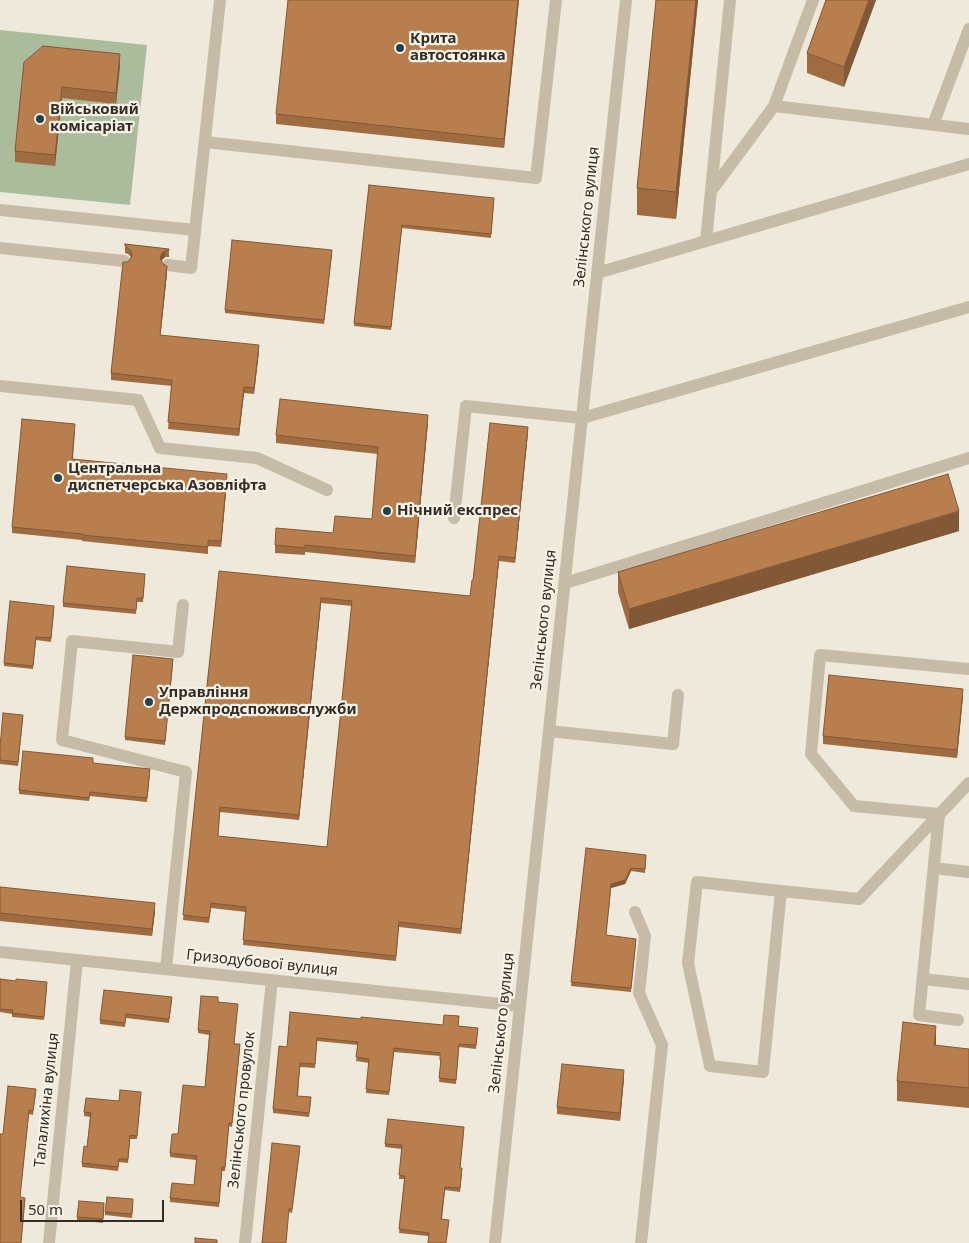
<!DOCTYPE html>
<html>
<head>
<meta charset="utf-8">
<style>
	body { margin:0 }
	#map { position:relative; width:969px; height:1243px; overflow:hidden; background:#eee9da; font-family:"Noto Sans",sans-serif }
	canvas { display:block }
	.scale { position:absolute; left:20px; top:1200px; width:144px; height:22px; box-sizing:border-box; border:2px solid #322d27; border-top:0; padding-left:6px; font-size:15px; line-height:18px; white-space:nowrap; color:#322d27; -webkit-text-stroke:4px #f7f2e5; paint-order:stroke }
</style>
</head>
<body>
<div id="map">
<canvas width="969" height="1243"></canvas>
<div class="scale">50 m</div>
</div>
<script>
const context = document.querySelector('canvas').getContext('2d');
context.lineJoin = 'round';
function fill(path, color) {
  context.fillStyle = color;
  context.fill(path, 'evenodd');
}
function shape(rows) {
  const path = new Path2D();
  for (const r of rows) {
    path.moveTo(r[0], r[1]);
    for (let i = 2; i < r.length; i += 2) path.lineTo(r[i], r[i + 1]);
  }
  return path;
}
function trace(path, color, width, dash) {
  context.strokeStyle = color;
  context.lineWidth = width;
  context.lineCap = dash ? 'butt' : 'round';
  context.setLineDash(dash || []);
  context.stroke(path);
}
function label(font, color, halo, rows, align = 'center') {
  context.font = font + ' "Noto Sans",sans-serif';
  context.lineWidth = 4.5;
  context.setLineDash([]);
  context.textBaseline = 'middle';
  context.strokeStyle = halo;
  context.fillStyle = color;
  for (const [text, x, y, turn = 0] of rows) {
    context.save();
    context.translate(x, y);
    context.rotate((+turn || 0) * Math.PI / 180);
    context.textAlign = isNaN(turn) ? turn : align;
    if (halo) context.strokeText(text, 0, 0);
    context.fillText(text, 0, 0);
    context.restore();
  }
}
const green = shape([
	[0,30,147,45,130,205,0,192]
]);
const minor = shape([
	[774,106,969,129],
	[933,125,969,29],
	[205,142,536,178,556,0],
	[712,190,774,106,813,0],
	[0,210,195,230],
	[706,241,730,0],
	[0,248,124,261],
	[168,265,191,268,220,0],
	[597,273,969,164],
	[0,386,138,400,160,448,257,458,327,490],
	[454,518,466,406,582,418,969,307],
	[565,583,969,458],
	[549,731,673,744,678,695],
	[934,868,969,872],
	[781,891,763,1072,710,1066,688,963,697,882,781,891,859,899,969,783],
	[635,912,645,936,639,993,662,1045,641,1243],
	[0,952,520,1006],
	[166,969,186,772,62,740,72,641,178,652,183,605],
	[923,979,969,984],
	[958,1020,919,1015,939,814,854,806,811,754,820,655,969,669],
	[49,1243,77,960],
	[245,1243,272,980],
	[495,1243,626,0]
]);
const wall = shape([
	[519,0,504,148,276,124,276,114],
	[656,0,698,0,676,219,637,215,637,188],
	[826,0,876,0,844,87,807,73,807,53],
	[24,62,120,65,116,104,62,98,55,166,15,162,15,151],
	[369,185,494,201,491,238,402,228,391,330,354,326],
	[125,244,169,249,169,257,165,257,161,261,167,273,160,335,259,351,254,394,244,393,239,436,168,429,172,386,111,380,111,373,128,262,131,257,128,254,125,253],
	[332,254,324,324,225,313,225,310],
	[428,422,415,563,305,552,305,555,275,553,275,545,333,533,372,519,378,454,276,443,276,435],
	[75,430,73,459,227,481,221,547,208,546,208,554,82,541,82,540,12,533,12,527],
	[528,432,515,563,499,561,461,934,399,927,396,961,243,945,246,912,211,908,209,923,183,920,219,571,470,596,473,580],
	[321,603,352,606,327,847,218,836,220,812,299,820],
	[959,531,629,629,618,592,618,572],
	[145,578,143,602,137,602,136,614,63,607,63,603],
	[54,610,51,642,36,640,33,669,4,666,4,663],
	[173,663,165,745,125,740,125,737],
	[963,696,957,758,823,744,823,736],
	[23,719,18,766,0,764,0,747],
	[93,763,150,773,147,802,90,796,89,801,19,794,19,790],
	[586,848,646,858,645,873,631,871,625,884,611,888,606,935,636,942,631,992,571,986],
	[0,887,155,911,152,936,0,921],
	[0,979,47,986,44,1020,12,1017,12,1014,0,1012],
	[172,1000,169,1023,126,1018,125,1027,100,1024,100,1020],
	[218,1002,235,1044,240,1048,232,1127,229,1126,225,1171,222,1171,219,1207,170,1202,170,1198,194,1185,196,1160,170,1157,170,1153,178,1134,205,1087,209,1035,198,1033,198,1030],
	[361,1019,443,1025,459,1020,458,1026,478,1028,476,1049,459,1047,456,1084,439,1082,441,1063,440,1063,440,1056,394,1052,389,1095,366,1093,369,1063,356,1061,358,1045,317,1041,315,1068,300,1067,298,1096,311,1101,309,1117,273,1113,273,1109,287,1047],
	[936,1046,969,1049,969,1108,897,1101,897,1081],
	[624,1078,620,1121,557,1114,557,1107],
	[36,1092,33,1115,29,1114,20,1197,25,1201,21,1243,3,1134],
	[141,1096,137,1139,130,1139,128,1163,119,1162,118,1171,82,1167,82,1163,87,1147,90,1117,84,1116,84,1112,119,1101],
	[464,1131,460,1168,462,1172,460,1192,445,1190,442,1219,449,1224,428,1236,399,1233,404,1179,399,1179,402,1149,385,1147,385,1144],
	[300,1150,292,1213,289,1212,262,1243],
	[133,1203,132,1218,105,1215,105,1212],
	[104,1207,103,1223,77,1220,77,1217]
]);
const shadedWall = shape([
	[518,0,519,0,504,148,504,139],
	[696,0,698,0,676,219,676,192],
	[869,0,876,0,844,87,844,67],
	[120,54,120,65,116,104,116,93],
	[62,87,62,98,55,166,55,155],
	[165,251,165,257,162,260,160,264,160,258,162,253],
	[167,266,167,273,160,341,160,335],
	[259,345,259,351,254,394,254,388],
	[244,387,244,393,239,436,239,429],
	[428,415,428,422,415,563,415,556],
	[528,427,528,432,515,563,515,558],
	[227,474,227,481,221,547,221,541],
	[959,511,959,531,629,629,629,609],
	[499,556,499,561,461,934,461,929],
	[321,598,321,603,299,820,299,815],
	[963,689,963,696,957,758,957,750],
	[631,868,631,871,625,884,611,888,606,939,611,884],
	[155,903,155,911,152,936,152,929],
	[936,1026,936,1046,934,1045],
	[624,1070,624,1078,620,1121,620,1113]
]);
const building = shape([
	[288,0,518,0,504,139,276,114,288,0],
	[656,0,696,0,676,192,637,188,656,0],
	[826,0,869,0,844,67,807,53,826,0],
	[43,46,120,54,116,93,62,87,55,155,15,151,24,62,43,46],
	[369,185,494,198,491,234,402,225,391,327,354,323,369,185],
	[232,240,332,250,324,320,225,310,232,240],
	[125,244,169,249,169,250,165,251,162,253,160,258,163,264,167,266,160,335,259,345,254,388,244,387,239,429,168,422,172,380,111,373,123,262,128,262,132,256,131,251,128,248,125,246,125,244],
	[280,399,428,415,415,556,305,545,305,548,275,545,276,528,333,533,335,516,372,519,378,447,276,435,280,399],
	[22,419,75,424,72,459,227,474,221,541,208,540,208,547,82,535,83,534,12,527,22,419],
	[490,423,528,427,515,558,499,556,461,929,399,922,396,956,243,940,246,907,211,903,209,918,183,915,219,571,470,596,472,580,473,580,490,423],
	[321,598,352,601,327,847,218,836,220,807,299,815,321,598],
	[948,474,959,511,629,609,618,572,948,474],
	[67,566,145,574,143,598,137,598,136,610,63,603,67,566],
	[10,601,54,606,51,638,36,637,33,666,4,663,10,601],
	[133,655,173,659,165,741,125,737,133,655],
	[829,675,963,689,957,750,823,736,829,675],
	[3,713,23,715,18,762,0,760,0,747,3,713],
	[23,751,93,758,93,763,150,769,147,798,90,792,89,798,19,790,23,751],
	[586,848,646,855,645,869,631,868,625,880,611,884,606,935,636,939,631,988,571,982,586,848],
	[0,887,155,903,152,929,0,913,0,887],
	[0,979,16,981,16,979,47,982,44,1017,12,1013,13,1010,0,1009,0,979],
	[104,990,172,997,169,1019,126,1014,125,1023,100,1020,104,990],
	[201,996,218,997,218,1002,238,1004,234,1044,240,1044,232,1123,229,1123,225,1167,222,1167,219,1203,170,1198,172,1183,194,1185,197,1156,170,1153,172,1134,178,1134,183,1085,205,1087,210,1031,198,1030,201,996],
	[290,1012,361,1019,361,1017,443,1025,444,1015,459,1016,458,1026,478,1028,476,1045,459,1044,456,1080,439,1078,441,1060,440,1060,440,1053,394,1048,389,1092,366,1089,369,1059,356,1057,358,1042,317,1038,315,1064,300,1063,297,1096,311,1097,309,1113,273,1109,279,1046,287,1047,290,1012],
	[903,1022,936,1026,934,1045,969,1049,969,1088,897,1081,903,1022],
	[562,1064,624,1070,620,1113,557,1107,562,1064],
	[8,1086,36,1089,33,1111,29,1110,20,1197,25,1198,21,1243,0,1243,0,1134,3,1134,8,1086],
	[120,1090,141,1092,137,1136,130,1135,128,1159,119,1159,118,1167,82,1163,84,1146,87,1147,91,1113,84,1112,86,1098,119,1101,120,1090],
	[388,1119,464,1127,460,1168,462,1168,460,1188,445,1187,441,1219,449,1220,446,1243,428,1243,429,1233,399,1229,405,1176,399,1175,402,1145,385,1144,388,1119],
	[272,1143,300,1146,292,1209,289,1209,286,1243,262,1243,272,1143],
	[107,1197,133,1199,132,1214,105,1212,107,1197],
	[79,1201,104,1203,103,1219,77,1217,79,1201],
	[195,1238,217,1240,217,1243,195,1243,195,1238]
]);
const markers = [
	[400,48,5,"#21434f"],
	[40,119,5,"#21434f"],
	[58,478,5,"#21434f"],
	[387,511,5,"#21434f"],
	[149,702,5,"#21434f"]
];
const poiNames = [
	["Крита",410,39],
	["автостоянка",410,56],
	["Військовий",50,110],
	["комісаріат",50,127],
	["Центральна",68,469],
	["диспетчерська Азовліфта",68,486],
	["Нічний експрес",397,511],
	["Управління",159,693],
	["Держпродспоживслужби",159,710]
];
const streetNames = [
	["Зелінського вулиця",587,217,-84],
	["Зелінського вулиця",544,620,-84],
	["Гризодубової вулиця",262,963,6],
	["Зелінського вулиця",502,1023,-84],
	["Талалихіна вулиця",47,1100,-84],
	["Зелінського провулок",242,1110,-84]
];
fill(green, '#aabc9b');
trace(minor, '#c5bba7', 12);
fill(wall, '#9f6c42');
fill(shadedWall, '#825836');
fill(building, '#b97e4d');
trace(building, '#825836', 1);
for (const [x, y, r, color] of markers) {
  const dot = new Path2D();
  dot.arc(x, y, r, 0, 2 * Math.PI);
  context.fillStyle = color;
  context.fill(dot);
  trace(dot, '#f7f2e5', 2);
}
label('bold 15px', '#322d27', '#f7f2e5', poiNames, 'left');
label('15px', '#322d27', '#f7f2e5', streetNames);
</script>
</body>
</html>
